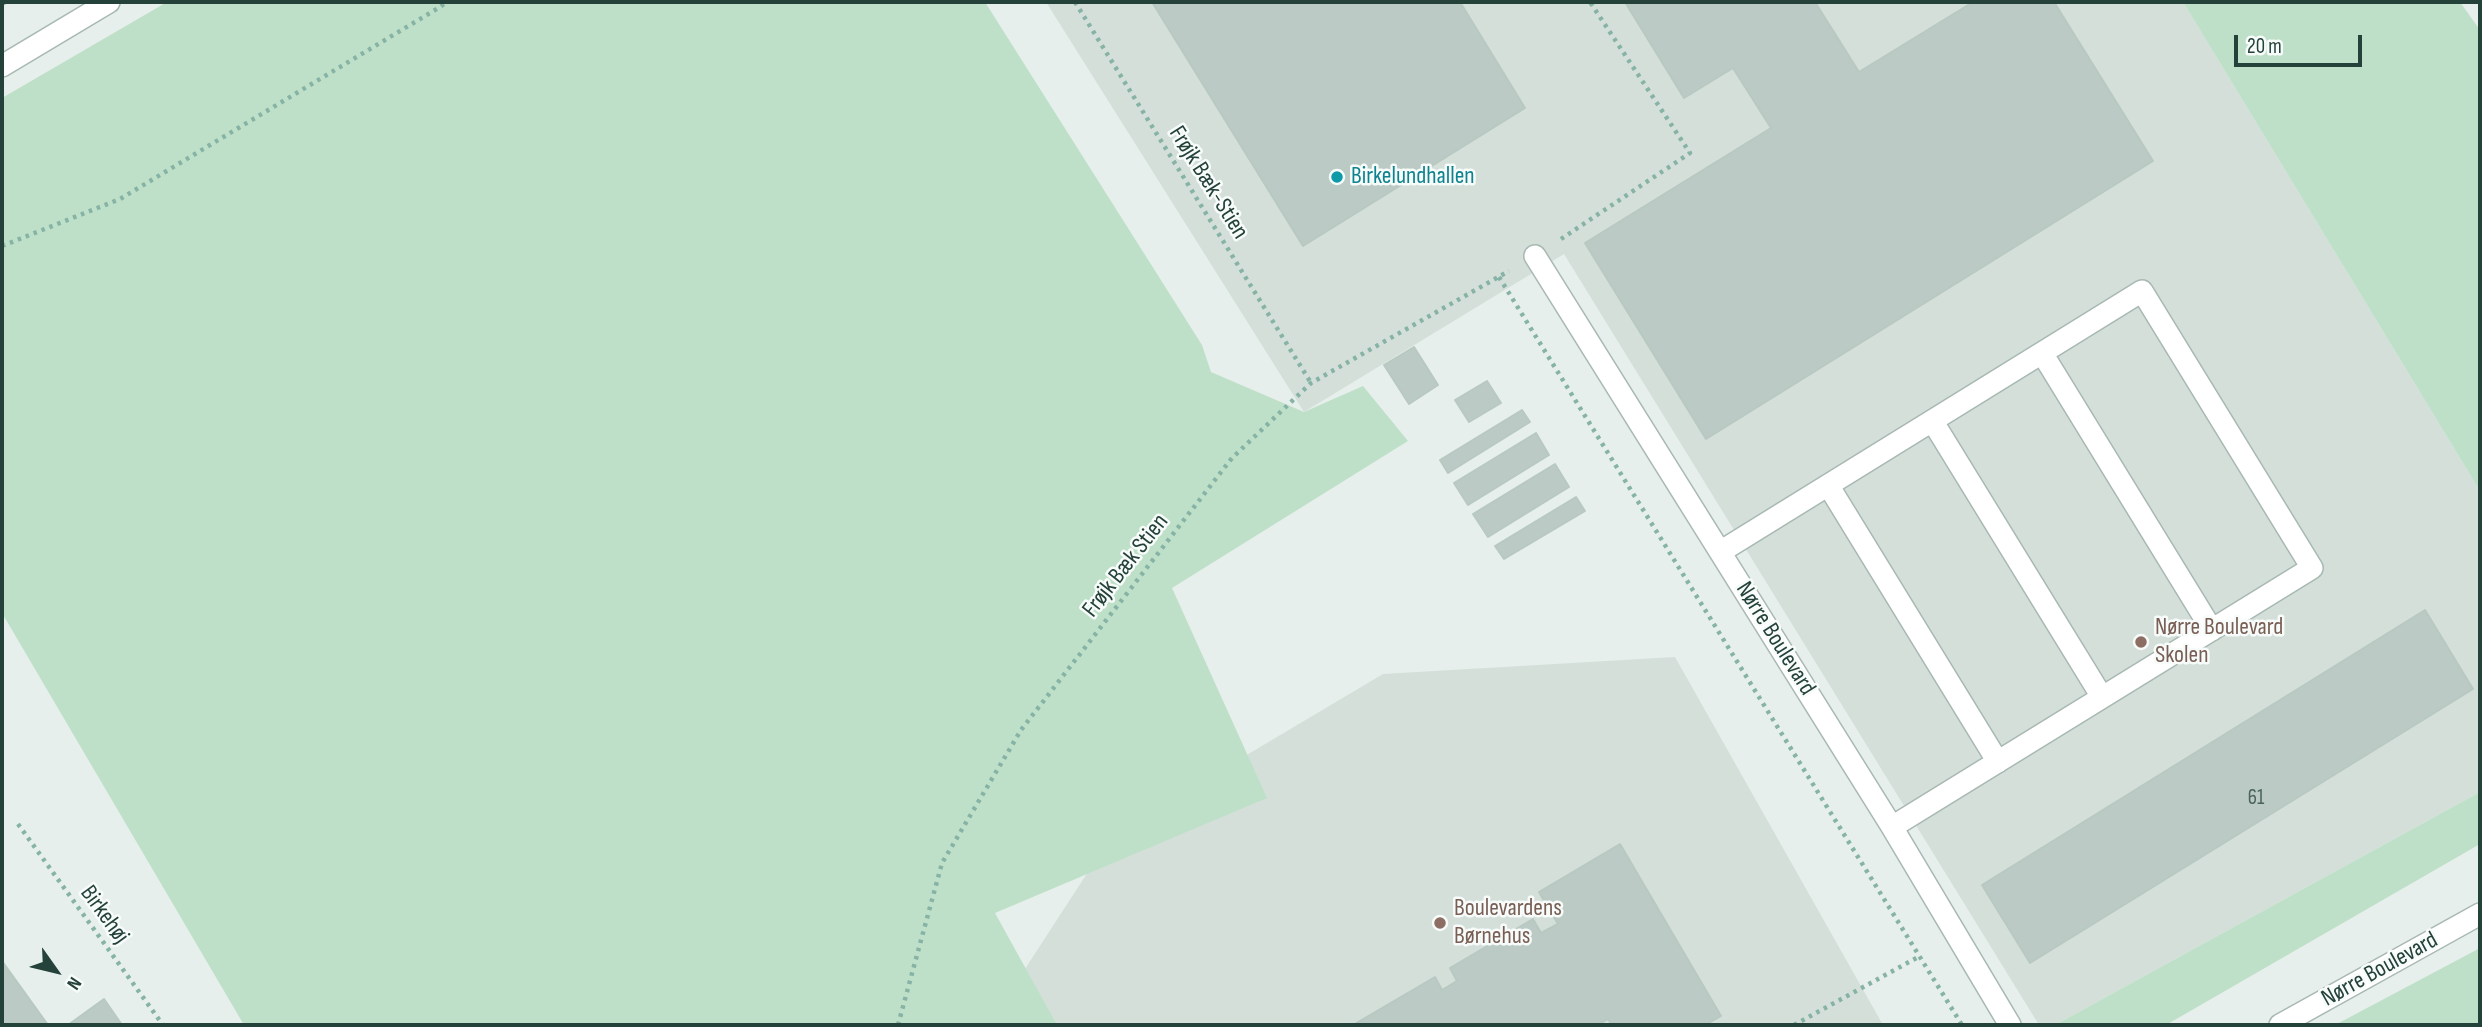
<!DOCTYPE html>
<html>
<head>
<meta charset="utf-8">
<style>
	body { margin:0 }
	#map { position:relative; width:2482px; height:1027px; overflow:hidden; background:#e6efeb; font-family:"Sofia Sans Condensed",sans-serif }
	canvas { display:block }
	.frame { position:absolute; inset:0; border:4px solid #24423a; pointer-events:none }
	.north { position:absolute; left:21px; top:936px; width:70px; height:70px; -webkit-text-stroke:5px #f7fbf9; paint-order:stroke; rotate:124deg; font-size:19px; font-weight:700; line-height:28px; text-align:center; color:#24423a }
	.north::after { content:''; display:block; margin:auto; width:24px; height:32px; background:#24423a; clip-path:polygon(50% 0,100% 100%,50% 72%,0 100%) }
	.scale { position:absolute; left:2234px; top:35px; width:128px; height:32px; box-sizing:border-box; border:4px solid #24423a; border-top:0; padding-left:9px; font-size:21px; line-height:24px; white-space:nowrap; color:#24423a; -webkit-text-stroke:5px #f7fbf9; paint-order:stroke }
</style>
</head>
<body>
<div id="map">
<canvas width="2482" height="1027"></canvas>
<div class="frame"></div>
<div class="north">N</div>
<div class="scale">20 m</div>
</div>
<script>
const context = document.querySelector('canvas').getContext('2d');
context.lineJoin = 'round';
function fill(path, color) {
  context.fillStyle = color;
  context.fill(path, 'evenodd');
}
function shape(rows) {
  const path = new Path2D();
  for (const r of rows) {
    path.moveTo(r[0], r[1]);
    for (let i = 2; i < r.length; i += 2) path.lineTo(r[i], r[i + 1]);
  }
  return path;
}
function trace(path, color, width, dash) {
  context.strokeStyle = color;
  context.lineWidth = width;
  context.lineCap = dash ? 'butt' : 'round';
  context.setLineDash(dash || []);
  context.stroke(path);
}
function label(font, color, halo, rows, align = 'center') {
  context.font = font + ' "Sofia Sans Condensed",sans-serif';
  context.lineWidth = 5;
  context.setLineDash([]);
  context.textBaseline = 'middle';
  context.strokeStyle = halo;
  context.fillStyle = color;
  for (const [text, x, y, turn = 0] of rows) {
    context.save();
    context.translate(x, y);
    context.rotate((+turn || 0) * Math.PI / 180);
    context.textAlign = isNaN(turn) ? turn : align;
    if (halo) context.strokeText(text, 0, 0);
    context.fillText(text, 0, 0);
    context.restore();
  }
}
const built = shape([
	[1046,2,2183,2,2480,491,2480,792,2055,1025,2039,1025,1564,254,1304,412],
	[1675,657,1883,1025,995,1025,997,1012,1112,835,1383,674]
]);
const green = shape([
	[167,2,985,2,1202,345,1211,372,1304,412,1363,386,1408,441,1172,588,1267,798,995,913,1057,1025,244,1025,2,613,2,98],
	[2183,2,2460,2,2480,30,2480,491],
	[2480,792,2480,844,2166,1025,2055,1025],
	[2480,948,2480,1025,2335,1025]
]);
const building = shape([
	[1152,2,1460,2,1525,108,1303,246,1152,2],
	[1625,2,1815,2,1859,72,1973,2,2054,2,2153,161,1706,439,1585,243,1771,128,1733,68,1684,98,1625,2],
	[1414,347,1438,385,1409,404,1384,365,1414,347],
	[1487,381,1501,403,1469,422,1455,400,1487,381],
	[1522,410,1530,422,1448,473,1440,460,1522,410],
	[1536,433,1549,455,1468,505,1454,483,1536,433],
	[1555,464,1569,487,1488,537,1473,514,1555,464],
	[1576,497,1585,511,1504,559,1495,546,1576,497],
	[2425,610,2473,689,2030,963,1982,885,2425,610],
	[1620,844,1721,1016,1705,1025,1612,1025,1608,1019,1598,1025,1353,1025,1435,977,1442,990,1457,981,1450,968,1533,919,1541,933,1558,924,1539,892,1620,844],
	[2,961,48,1025,2,1025,2,961],
	[104,999,122,1025,68,1025,104,999]
]);
const path = shape([
	[1075,2,1311,383],
	[2,4,5,2],
	[1561,239,1690,153,1590,2],
	[2,246,120,199,440,7,446,2],
	[1499,277,1962,1025],
	[18,824,163,1025],
	[898,1025,942,863,1021,730,1232,458,1311,383,1509,271],
	[1794,1025,1920,956]
]);
const minor = shape([
	[2,66,109,2],
	[1535,256,1892,827,2010,1025],
	[2042,353,2212,630],
	[1933,422,2102,697],
	[1828,485,1998,762],
	[1720,552,2142,291,2312,568,1892,827],
	[2280,1025,2480,914]
]);
const markers = [
	[1337,177,7,"#0f9aa8"],
	[2141,642,7,"#8d6e63"],
	[1440,923,7,"#8d6e63"]
];
const numberNames = [
	["61",2256,799]
];
const cultureNames = [
	["Birkelundhallen",1351,177]
];
const streetNames = [
	["Frøjk Bæk-Stien",1208,183,58],
	["Frøjk Bæk Stien",1126,566,-52],
	["Nørre Boulevard",1775,639,58],
	["Birkehøj",104,915,54],
	["Nørre Boulevard",2380,970,-29]
];
const educationNames = [
	["Nørre Boulevard",2155,628],
	["Skolen",2155,656],
	["Boulevardens",1454,909],
	["Børnehus",1454,937]
];
fill(built, '#d4dfda');
fill(green, '#bfe0c8');
fill(building, '#bbcac4');
trace(building, '#b8c9c2', 2);
trace(minor, '#a8b8b2', 24);
trace(path, '#86b3a5', 4.5, [3.5, 5]);
trace(minor, '#fff', 21);
for (const [x, y, r, color] of markers) {
  const dot = new Path2D();
  dot.arc(x, y, r, 0, 2 * Math.PI);
  context.fillStyle = color;
  context.fill(dot);
  trace(dot, '#f7fbf9', 2.5);
}
label('21px', '#4a645c', null, numberNames);
label('24px', '#0d838f', '#f7fbf9', cultureNames, 'left');
label('24px', '#24423a', '#f7fbf9', streetNames);
label('24px', '#785e54', '#f7fbf9', educationNames, 'left');
</script>
</body>
</html>
